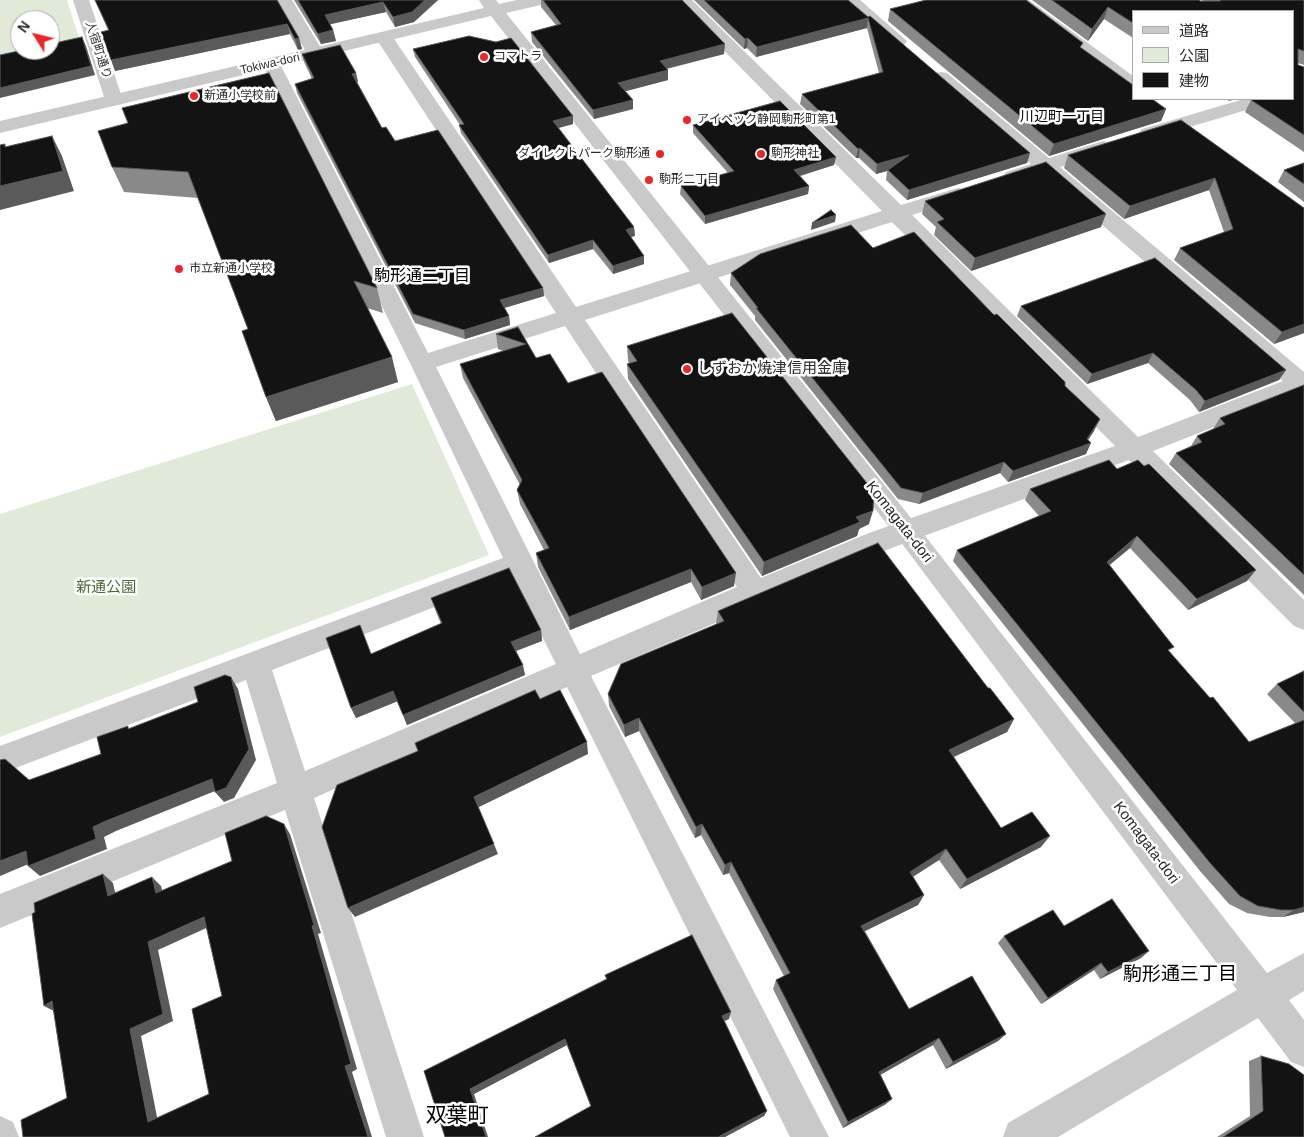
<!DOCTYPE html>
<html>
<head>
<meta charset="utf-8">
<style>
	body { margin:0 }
	#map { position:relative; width:1304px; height:1137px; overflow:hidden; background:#fff; font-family:Arial,"Noto Sans JP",sans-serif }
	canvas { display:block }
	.legend { position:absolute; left:1132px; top:10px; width:162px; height:90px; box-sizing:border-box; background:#fff; border:1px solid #ababab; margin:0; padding:6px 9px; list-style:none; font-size:15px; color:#2c2c2c }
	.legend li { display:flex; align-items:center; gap:10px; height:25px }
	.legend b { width:25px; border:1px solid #ababab }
	.north { position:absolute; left:10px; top:10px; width:50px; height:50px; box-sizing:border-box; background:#fff; border:1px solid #ababab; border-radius:50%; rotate:306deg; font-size:14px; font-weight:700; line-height:20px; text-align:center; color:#2c2c2c }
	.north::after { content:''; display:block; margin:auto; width:18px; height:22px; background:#ea262b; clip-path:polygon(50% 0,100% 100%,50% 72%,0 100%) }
</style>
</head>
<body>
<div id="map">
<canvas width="1304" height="1137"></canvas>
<ul class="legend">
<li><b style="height:6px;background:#c9c9c9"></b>道路</li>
<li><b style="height:14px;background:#e1ead8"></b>公園</li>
<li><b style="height:14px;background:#131313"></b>建物</li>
</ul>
<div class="north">N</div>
</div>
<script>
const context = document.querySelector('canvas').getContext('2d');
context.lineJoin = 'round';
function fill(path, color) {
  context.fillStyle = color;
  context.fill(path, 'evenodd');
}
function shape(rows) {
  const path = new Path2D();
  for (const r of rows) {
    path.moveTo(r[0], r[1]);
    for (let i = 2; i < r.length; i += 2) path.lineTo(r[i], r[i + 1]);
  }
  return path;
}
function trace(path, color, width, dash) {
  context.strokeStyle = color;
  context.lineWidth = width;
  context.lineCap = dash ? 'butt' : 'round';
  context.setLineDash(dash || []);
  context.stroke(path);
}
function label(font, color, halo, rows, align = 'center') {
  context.font = font + ' Arial,"Noto Sans JP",sans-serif';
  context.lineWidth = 5;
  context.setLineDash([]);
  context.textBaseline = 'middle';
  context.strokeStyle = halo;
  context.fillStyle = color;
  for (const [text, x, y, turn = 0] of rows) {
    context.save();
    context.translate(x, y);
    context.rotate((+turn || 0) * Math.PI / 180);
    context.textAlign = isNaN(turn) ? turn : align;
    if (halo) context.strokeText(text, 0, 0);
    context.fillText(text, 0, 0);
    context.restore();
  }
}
const green = shape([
	[0,0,67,0,81,44,0,62],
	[20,20,50,20,50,50,20,50],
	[412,384,489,555,0,737,0,514]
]);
const minor = shape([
	[73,0,89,0,123,100,121,104,114,106,107,104,105,100,73,0],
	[276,0,292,0,324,53,321,57,315,58,309,57,276,0],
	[674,0,692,0,901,205,958,188,965,190,968,194,965,198,912,215,1138,437,1283,381,1042,173,1013,182,1006,180,1003,176,1006,172,1031,164,932,77,935,73,941,72,947,73,1049,158,1103,141,1110,143,1113,147,1110,151,1060,167,1304,372,1304,394,1301,393,1153,451,1304,600,1304,630,1294,626,1129,460,889,549,591,676,829,1137,790,1137,567,687,314,798,424,1137,386,1137,285,810,0,928,0,894,277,783,246,680,0,774,0,746,503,558,410,363,262,64,265,60,271,59,277,60,280,64,428,353,556,313,375,37,378,33,384,32,390,33,576,307,882,211,674,0],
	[892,222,1115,446,869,533,761,578,585,320,892,222],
	[565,326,737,587,580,654,436,367,565,326],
	[512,577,556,664,305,771,272,670,512,577],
	[842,0,860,0,907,41,904,45,898,46,892,45,842,0],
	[1010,0,1029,0,1133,76,1133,90,1126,89,1010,0],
	[1244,99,1272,99,1270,103,1156,137,1149,139,1142,137,1139,133,1142,129,1244,99],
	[0,1116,13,1122,19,1137,0,1137,0,1116]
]);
const tertiary = shape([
	[479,0,496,0,499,4,517,0,547,0,545,4,506,13,915,523,1267,973,1304,953,1304,991,1289,1000,1304,1020,1304,1067,1291,1062,1258,1018,1058,1137,1003,1137,1008,1123,1237,990,897,537,491,16,0,133,0,121,484,8,479,0]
]);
const wall = shape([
	[95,0,277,0,299,38,302,49,298,50,290,34,115,71,108,30],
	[294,0,438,0,414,22,395,27,386,12,330,24,333,30,336,41,321,44],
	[541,0,682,0,724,54,667,69,668,80,625,91,633,109,594,119,532,42,531,32,556,25,541,7],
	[694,0,848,0,1030,153,1027,163,907,200,886,180,887,171,876,174,859,158,856,158,800,104,802,94,879,73,867,28,756,57,747,48,744,49],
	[1032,0,1199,0,1200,1,1204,1,1202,0,1304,0,1304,65,1298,63,1298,65,1304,67,1304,152,1245,112,1251,100,1293,99,1293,11,1133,11,1133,38,1104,19,1088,41],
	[890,9,1081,48,1166,109,1161,121,1049,156,888,21],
	[413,49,573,124,559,128,634,227,635,236,631,237,644,256,644,264,613,274,593,249,549,263,461,133,459,125,460,125,415,57],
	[302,54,356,73,358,82,357,82,382,128,543,288,544,296,504,308,509,316,510,325,465,339,415,323,297,93,295,84,312,79,304,62],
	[1181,120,1303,208,1304,333,1274,344,1174,260,1180,248,1224,232,1209,190,1124,219,1064,168,1068,155],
	[128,123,377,288,383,313,367,308,398,382,276,421,266,397,248,329,198,198,124,192,112,167],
	[693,125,836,157,834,165,800,176,809,186,808,194,705,224,680,194,681,186,728,173,693,133],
	[1304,163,1304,202,1278,182,1284,170],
	[925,201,1101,227,971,271,934,235,936,227,922,214],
	[873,248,994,315,1065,386,1094,431,1088,440,1086,454,1008,482,1000,473,919,504,898,499,755,320,755,316,730,285,731,273],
	[1021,306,1286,370,1279,380,1199,412,1190,400,1148,363,1087,384,1017,316],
	[518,327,536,358,568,383,734,586,701,600,691,582,570,630,538,567,536,553,544,550,520,504,517,490,520,485,463,378,460,364,503,351,498,349,496,334],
	[627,346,869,524,859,529,857,536,762,576,628,379,627,364,629,363,628,361],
	[1304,385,1304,595,1169,464,1176,453,1191,446,1197,436,1213,429,1220,418],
	[1117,469,1247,581,1188,610,1130,548,1109,565,1170,653,1249,742,1295,723,1267,694,1277,684,1304,671,1304,912,1283,917,1270,917,1247,913,1229,904,1200,871,953,561,957,550,1039,516,1025,500,1030,489],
	[431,598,541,630,542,641,516,651,525,675,407,725,398,701,356,718,371,654,441,624,435,609],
	[718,611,988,688,1014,719,1007,732,953,757,1001,828,1041,847,960,889,939,860,913,876,924,895,918,905,865,931,909,1009,1006,1034,998,1041,946,1069,933,1045,880,1075,886,1104,843,1128,773,989,776,980,784,976,729,873,723,875,701,835,695,838,639,731,625,737,609,706,608,694,716,624],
	[1064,926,1141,958,1100,979,1094,970,1041,1004,998,943,1004,936],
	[605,975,729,1019,724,1021,767,1111,764,1116,725,1137,535,1137,591,1107,567,1045,474,1094,424,1071,606,979],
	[1261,1056,1304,1137,1217,1137,1250,1116,1249,1061]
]);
const shadedWall = shape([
	[425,0,438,0,414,22,395,27,393,17],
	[383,2,386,12,327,25,325,15],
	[1108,7,1104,19,1088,41,1092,29],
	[868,18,867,28,756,57,757,47],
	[287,24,290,34,115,71,111,60],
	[333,30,336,41,321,44,318,34],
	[82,37,86,46,95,75,0,98,0,88],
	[299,38,302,49,298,50,295,39],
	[748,38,747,48,744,49,745,39],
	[725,44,724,54,660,70,660,61],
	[668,70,668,80,619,93,618,83],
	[356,73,358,82,354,83,352,74],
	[1229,99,1237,99,1228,101],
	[633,100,633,109,594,119,593,110],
	[1166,109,1161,121,1049,156,1054,144],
	[573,116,573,124,554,129,553,121],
	[52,136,62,156,74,191,0,210,0,186],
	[860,148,859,158,856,158,858,149],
	[1030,153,1027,163,907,200,909,190],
	[909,155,888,170,887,171,876,174,877,164],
	[836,157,834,165,793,178,794,170],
	[1215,178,1209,190,1124,219,1130,206],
	[809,186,808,194,705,224,705,216],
	[1106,214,1101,227,971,271,975,258],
	[836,215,835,222,811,230,812,223],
	[634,227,635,236,626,238,626,230],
	[593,240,593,249,549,263,548,255],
	[644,256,644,264,613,274,613,266],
	[543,288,544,296,501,309,500,300],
	[509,316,510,325,465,339,464,330],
	[1304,324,1304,333,1274,344,1282,332],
	[1153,353,1148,363,1087,384,1092,374],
	[392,357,398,382,276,421,266,397],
	[1286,370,1279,380,1199,412,1205,401],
	[1100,419,1094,431,1084,446,1091,443,1086,454,1008,482,1013,471,1087,439],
	[1004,462,1000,473,919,504,923,493],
	[873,511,869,524,859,529,857,536,762,576,764,562,856,517],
	[1137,536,1130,548,1100,573,1107,562],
	[691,569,691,582,570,630,569,617],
	[1256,570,1247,581,1188,610,1197,599],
	[736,573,734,586,701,600,702,587],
	[541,630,542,641,513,652,511,642],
	[523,665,525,675,407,725,403,715],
	[231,677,238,689,256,760,234,798,224,802,215,792],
	[393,691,398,701,356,718,351,708],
	[639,718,639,731,625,737,624,725],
	[1014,719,1007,732,943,762,949,750],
	[587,742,588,754,477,808,474,797],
	[212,779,220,789,116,831,104,837,107,849,40,876,28,866,93,827,106,821],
	[284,824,290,834,321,933,318,934,357,1069,352,1072,372,1137,368,1137,345,1066,312,926],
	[702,824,701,835,695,838,696,827],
	[1050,836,1041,847,960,889,967,879],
	[494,844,498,854,355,917,348,908],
	[946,849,939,860,905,882,910,872],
	[26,851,38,860,0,876,0,861],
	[731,862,729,873,723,875,725,865],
	[103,874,113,883,118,905,108,896],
	[152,877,161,886,165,901,156,893],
	[924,895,918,905,857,935,861,926],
	[1304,907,1304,912,1283,917,1294,910],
	[204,917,213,925,158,950,173,1021,141,1036,159,1127,148,1122,130,1029,148,942],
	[1149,951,1141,958,1100,979,1108,972],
	[1101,963,1094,970,1041,1004,1048,998],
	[52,1001,56,1012,44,1006],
	[731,1012,729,1019,720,1023,722,1016],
	[1006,1034,998,1041,946,1069,953,1062],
	[939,1038,933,1045,873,1079,879,1072],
	[565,1039,567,1045,474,1094,488,1137,486,1137,470,1089],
	[892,1099,886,1104,843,1128,848,1122],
	[767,1111,764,1116,725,1137,718,1137]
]);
const building = shape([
	[95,0,277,0,299,38,295,39,287,24,111,60,101,32,109,30,95,0],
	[298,0,425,0,412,12,393,17,383,2,325,15,333,30,318,34,298,0],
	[543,0,682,0,725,44,660,61,668,70,618,83,633,100,593,110,531,32,561,24,543,0],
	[704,0,848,0,868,17,870,16,1030,153,909,190,888,170,909,155,877,164,860,148,858,149,802,94,883,72,868,18,757,47,748,38,745,39,704,0],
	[926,0,1026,0,1083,43,1080,47,1133,85,1133,99,1152,99,1166,109,1054,144,890,9,926,0],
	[1052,0,1199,0,1200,1,1220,1,1221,0,1304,0,1304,51,1298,49,1298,65,1304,67,1304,135,1251,100,1255,99,1293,99,1293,11,1133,11,1133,23,1108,7,1092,29,1052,0],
	[469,36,496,42,511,38,573,116,553,121,634,227,626,230,644,256,613,266,593,240,548,255,459,125,464,124,413,49,469,36],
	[82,37,91,66,0,88,0,55,23,50,50,50,50,44,82,37],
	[340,45,356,73,352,74,382,128,386,127,395,141,438,130,543,288,500,300,509,316,464,330,413,314,295,84,314,78,302,54,340,45],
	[269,73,377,288,354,281,392,357,266,397,242,331,248,329,188,172,112,167,98,131,128,123,122,108,269,73],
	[780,101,836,157,794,170,809,186,705,216,681,186,734,171,693,125,780,101],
	[1181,120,1304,208,1304,324,1282,332,1180,248,1233,229,1215,178,1130,206,1068,155,1181,120],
	[52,136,63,171,0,186,0,145,5,144,5,147,52,136],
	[1046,162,1106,214,975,258,937,222,944,219,925,201,1046,162],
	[1304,163,1304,184,1284,170,1304,163],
	[831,210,836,215,812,223,831,210],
	[851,225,873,248,914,232,994,315,997,314,1065,382,1065,386,1100,419,1087,439,1091,443,1013,471,1004,462,923,493,901,488,756,308,758,308,731,273,760,254,851,225],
	[1155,258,1286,370,1205,401,1196,390,1153,353,1092,374,1021,306,1155,258],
	[732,313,874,492,873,511,856,517,860,522,764,562,627,364,637,361,627,346,732,313],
	[518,327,536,358,550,354,568,383,602,372,736,573,702,587,691,569,569,617,536,553,549,548,517,490,522,480,460,364,526,344,496,334,518,327],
	[1304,385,1304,575,1176,453,1202,442,1197,436,1225,424,1220,418,1304,385],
	[1109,460,1117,469,1138,460,1144,466,1149,464,1256,570,1197,599,1137,536,1107,562,1174,647,1168,650,1210,698,1213,697,1249,742,1304,720,1304,907,1294,910,1281,910,1258,906,1240,896,1210,863,957,550,1051,511,1030,489,1109,460],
	[878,543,988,688,990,688,1014,719,949,750,1001,828,1032,812,1050,836,967,879,946,849,910,872,924,895,861,926,909,1009,972,976,1006,1034,953,1062,939,1038,879,1072,892,1099,848,1122,776,980,790,973,731,862,725,865,702,824,696,827,639,718,624,725,608,694,621,664,724,621,718,611,878,543],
	[509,568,541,630,511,642,523,665,403,715,393,691,351,708,326,638,360,625,371,654,442,623,431,598,509,568],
	[1304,671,1304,712,1277,684,1304,671],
	[225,675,231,677,249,749,226,788,215,792,212,779,106,821,93,827,96,839,28,866,26,851,0,861,0,760,5,759,29,780,101,754,97,737,128,726,128,729,198,702,194,687,225,675],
	[535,690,540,699,560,690,587,742,474,797,494,844,348,908,322,827,337,785,418,751,415,743,535,690],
	[266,816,284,824,314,925,312,926,351,1064,345,1066,368,1137,23,1137,21,1120,67,1098,52,1001,44,1006,32,914,35,912,34,903,103,874,108,896,152,877,156,893,232,861,225,833,266,816],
	[204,917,222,996,192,1009,209,1094,148,1122,130,1029,163,1014,148,942,204,917],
	[1112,899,1149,951,1108,972,1101,963,1048,998,1004,936,1053,910,1064,926,1112,899],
	[692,935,731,1012,722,1016,767,1111,718,1137,535,1137,591,1106,565,1039,470,1089,486,1137,445,1137,424,1071,607,979,605,975,692,935],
	[1261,1056,1289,1064,1304,1075,1304,1137,1223,1137,1263,1111,1261,1056]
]);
const markers = [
	[484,57,5,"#ea262b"],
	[194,96,5,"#ea262b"],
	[687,120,5,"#ea262b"],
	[660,154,5,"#ea262b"],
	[761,154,5,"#ea262b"],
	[649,180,5,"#ea262b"],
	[179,269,5,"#ea262b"],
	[687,369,5,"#ea262b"]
];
const farStreetnames = [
	["人宿町通り",98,50,72],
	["Tokiwa-dori",270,64,-13]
];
const farPoinames = [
	["コマトラ",494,57],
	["新通小学校前",204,96],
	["アイペック静岡駒形町第1",697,120],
	["ダイレクトパーク駒形通",650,154,"right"],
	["駒形神社",771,154],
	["駒形二丁目",659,180],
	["市立新通小学校",189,269]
];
const farNeighbourhoodnames = [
	["川辺町一丁目",1062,117]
];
const poiNames = [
	["しずおか焼津信用金庫",697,369]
];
const streetNames = [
	["Komagata-dori",899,522,52],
	["Komagata-dori",1146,843,53]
];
const parkNames = [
	["新通公園",106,588]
];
const neighbourhoodNames = [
	["駒形通二丁目",422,277]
];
const nearNeighbourhoodnames = [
	["駒形通三丁目",1180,975]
];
const nearQuarternames = [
	["双葉町",457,1116]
];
fill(green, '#e1ead8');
fill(minor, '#c9c9c9');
fill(tertiary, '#c9c9c9');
fill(wall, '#898989');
fill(shadedWall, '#5a5a5a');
fill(building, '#131313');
trace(building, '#5a5a5a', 1);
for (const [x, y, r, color] of markers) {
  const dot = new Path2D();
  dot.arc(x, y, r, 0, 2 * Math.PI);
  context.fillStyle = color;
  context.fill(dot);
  trace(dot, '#fff', 2);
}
label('12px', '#2c2c2c', '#fff', farStreetnames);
label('12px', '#2c2c2c', '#fff', farPoinames, 'left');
label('14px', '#000', '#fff', farNeighbourhoodnames);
label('15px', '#2c2c2c', '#fff', poiNames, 'left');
label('15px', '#2c2c2c', '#fff', streetNames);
label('15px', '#4c6838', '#fff', parkNames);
label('16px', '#000', '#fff', neighbourhoodNames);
label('19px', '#000', '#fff', nearNeighbourhoodnames);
label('21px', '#000', '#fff', nearQuarternames);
</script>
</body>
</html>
